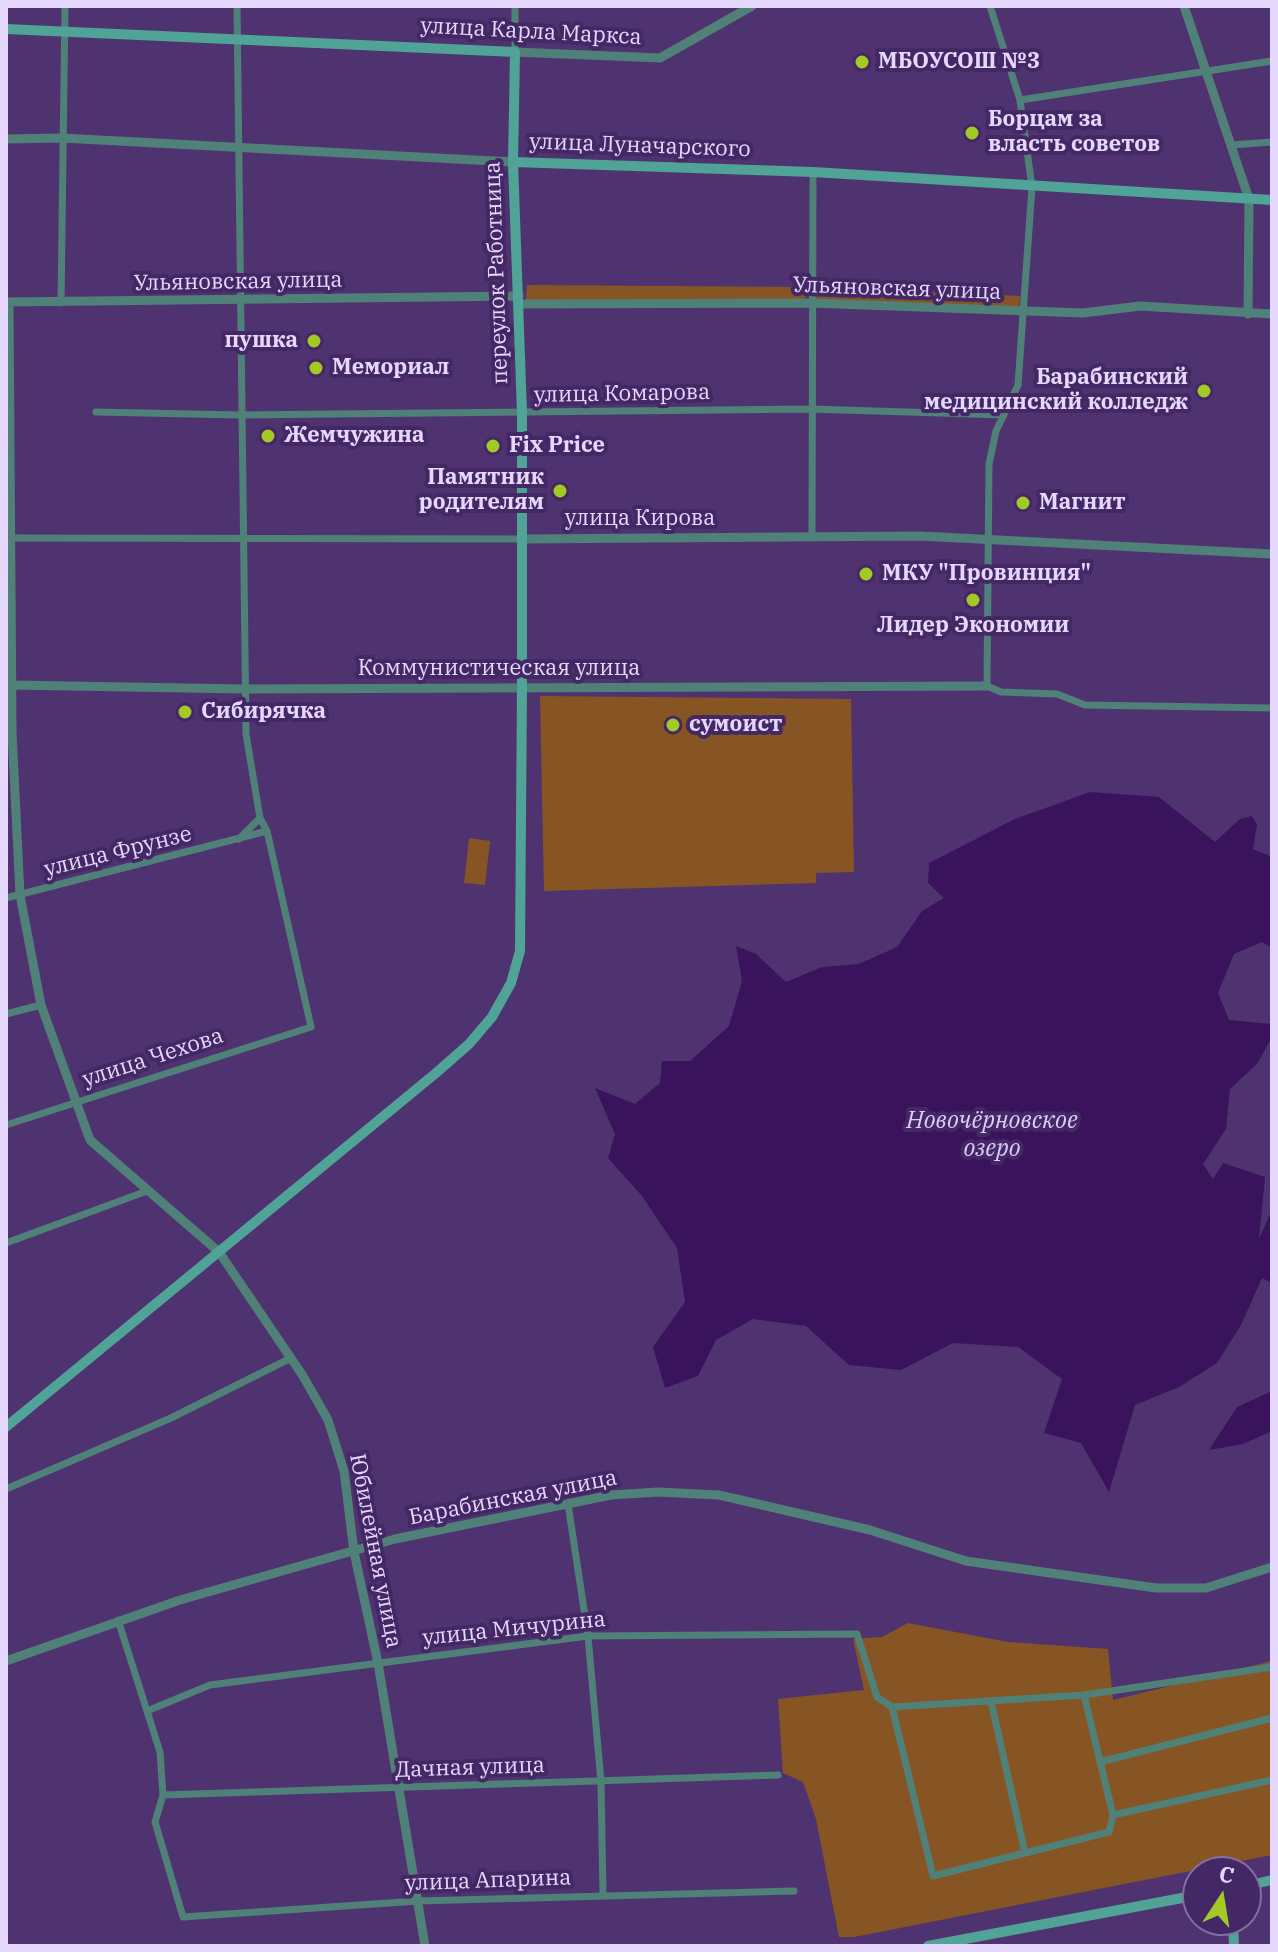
<!DOCTYPE html>
<html>
<head>
<meta charset="utf-8">
<style>
	body { margin:0 }
	#map { position:relative; width:1278px; height:1952px; overflow:hidden; background:#4f3370; font-family:"IBM Plex Serif",serif }
	canvas { display:block }
	.frame { position:absolute; inset:0; border:8px solid #e6d7fc; pointer-events:none }
	.north { position:absolute; left:1182px; top:1856px; width:80px; height:80px; box-sizing:border-box; background:#442865; border:2px solid #856ea1; border-radius:50%; rotate:12deg; font-size:22px; font-weight:700; line-height:32px; text-align:center; color:#e6d7fc }
	.north::after { content:''; display:block; margin:auto; width:28px; height:36px; background:#a3c927; clip-path:polygon(50% 0,100% 100%,50% 72%,0 100%) }
</style>
</head>
<body>
<div id="map">
<canvas width="1278" height="1952"></canvas>
<div class="frame"></div>
<div class="north">С</div>
</div>
<script>
const context = document.querySelector('canvas').getContext('2d');
context.lineJoin = 'round';
function fill(path, color) {
  context.fillStyle = color;
  context.fill(path, 'evenodd');
}
function shape(rows) {
  const path = new Path2D();
  for (const r of rows) {
    path.moveTo(r[0], r[1]);
    for (let i = 2; i < r.length; i += 2) path.lineTo(r[i], r[i + 1]);
  }
  return path;
}
function trace(path, color, width, dash) {
  context.strokeStyle = color;
  context.lineWidth = width;
  context.lineCap = dash ? 'butt' : 'round';
  context.setLineDash(dash || []);
  context.stroke(path);
}
function label(font, color, halo, rows, align = 'center') {
  context.font = font + ' "IBM Plex Serif",serif';
  context.lineWidth = 8;
  context.setLineDash([]);
  context.textBaseline = 'middle';
  context.strokeStyle = halo;
  context.fillStyle = color;
  for (const [text, x, y, turn = 0] of rows) {
    context.save();
    context.translate(x, y);
    context.rotate((+turn || 0) * Math.PI / 180);
    context.textAlign = isNaN(turn) ? turn : align;
    if (halo) context.strokeText(text, 0, 0);
    context.fillText(text, 0, 0);
    context.restore();
  }
}
const green = shape([
	[527,285,806,287,807,292,805,299,526,300],
	[815,287,1020,296,1019,309,815,300],
	[540,696,851,699,854,872,816,873,816,883,544,891],
	[469,838,490,841,485,885,464,883],
	[908,1623,1008,1642,1108,1649,1113,1700,1272,1661,1272,1855,854,1937,839,1937,816,1819,803,1782,783,1773,778,1699,864,1690,853,1639,882,1637]
]);
const water = shape([
	[1090,792,1159,797,1215,842,1240,819,1252,816,1257,825,1253,849,1272,857,1272,948,1262,942,1234,954,1218,993,1229,1020,1272,1024,1272,1037,1257,1064,1230,1089,1226,1129,1203,1164,1213,1179,1223,1163,1265,1177,1259,1239,1272,1210,1272,1283,1262,1278,1241,1325,1217,1363,1179,1387,1135,1405,1109,1492,1081,1443,1044,1433,1062,1379,1018,1347,953,1343,901,1370,849,1365,806,1326,753,1319,716,1340,698,1376,665,1388,653,1347,685,1302,677,1248,642,1196,608,1158,615,1134,595,1088,635,1104,660,1083,662,1061,690,1061,729,1026,742,981,736,946,756,954,786,982,822,967,859,964,897,947,922,911,944,898,928,883,929,863,1015,819],
	[1272,1391,1272,1431,1243,1444,1209,1450,1237,1407]
]);
const minor = shape([
	[515,6,515,52],
	[990,6,1020,100,1032,187,1018,385,996,431,989,464,987,686,1001,692,1057,694,1085,705,1272,708],
	[1020,100,1272,61],
	[1231,145,1272,142],
	[61,303,65,6],
	[96,412,240,415,810,409,1004,415],
	[812,536,813,172],
	[8,538,522,539],
	[239,839,260,818],
	[6,898,267,831],
	[6,1014,41,1005],
	[6,1125,311,1027,267,831,260,818,246,734,237,6],
	[6,1243,147,1191],
	[6,1489,171,1418,291,1358],
	[568,1504,588,1636,601,1782,603,1895],
	[118,1620,160,1752,163,1795,155,1822,183,1917,418,1901,794,1891],
	[991,1701,1025,1853],
	[892,1707,933,1876,1109,1832,1113,1815,1084,1695],
	[147,1711,210,1685,588,1636,857,1634,877,1697,892,1707,1084,1695,1272,1667],
	[1100,1762,1272,1718],
	[163,1795,778,1775],
	[1113,1815,1272,1780]
]);
const tertiary = shape([
	[1184,6,1249,199,1248,314],
	[515,52,660,58,752,6],
	[6,139,62,138,513,162],
	[6,302,519,296],
	[9,302,12,732,20,895,41,1005,90,1140,219,1252,303,1376,328,1420,344,1471,354,1552,378,1663,425,1946],
	[519,304,811,303,1083,313,1140,306,1272,314],
	[522,539,920,536,1272,554],
	[11,685,245,689,987,686],
	[6,1661,180,1600,395,1539,611,1495,658,1492,719,1495,870,1530,966,1561,1156,1588,1206,1588,1272,1567]
]);
const secondary = shape([
	[6,29,515,52,513,162,522,413,522,687,520,951,511,983,492,1017,469,1044,436,1073,6,1427],
	[513,162,813,172,1272,200],
	[1246,1886,1272,1880],
	[1233,1920,1234,1946],
	[928,1946,1198,1895]
]);
const markers = [
	[862,62,8,"#a3c927"],
	[972,133,8,"#a3c927"],
	[314,341,8,"#a3c927"],
	[316,368,8,"#a3c927"],
	[1204,391,8,"#a3c927"],
	[268,436,8,"#a3c927"],
	[493,446,8,"#a3c927"],
	[560,491,8,"#a3c927"],
	[1023,503,8,"#a3c927"],
	[866,574,8,"#a3c927"],
	[973,600,8,"#a3c927"],
	[185,712,8,"#a3c927"],
	[673,725,8,"#a3c927"]
];
const streetNames = [
	["улица Карла Маркса",531,32,3],
	["улица Луначарского",640,146,2],
	["переулок Работница",497,273,-92],
	["Ульяновская улица",238,282,-1],
	["Ульяновская улица",897,289,2],
	["улица Комарова",622,394,-1],
	["улица Кирова",640,519],
	["Коммунистическая улица",499,669],
	["улица Фрунзе",118,852,-14],
	["улица Чехова",153,1058,-18],
	["Барабинская улица",513,1498,-11],
	["Юбилейная улица",375,1551,79],
	["улица Мичурина",514,1629,-6],
	["Дачная улица",470,1768,-2],
	["улица Апарина",488,1881,-2]
];
const poiNames = [
	["МБОУСОШ №3",878,62],
	["Борцам за",988,120],
	["власть советов",988,145],
	["пушка",298,341,"right"],
	["Мемориал",332,368],
	["Барабинский",1188,378,"right"],
	["медицинский колледж",1188,403,"right"],
	["Жемчужина",284,436],
	["Fix Price",509,446],
	["Памятник",544,478,"right"],
	["родителям",544,503,"right"],
	["Магнит",1039,503],
	["МКУ \"Провинция\"",882,574],
	["Лидер Экономии",973,626,"center"],
	["Сибирячка",201,712],
	["сумоист",689,725]
];
const waterNames = [
	["Новочёрновское",992,1121],
	["озеро",992,1149]
];
fill(green, '#875523');
fill(water, '#39135c');
trace(minor, '#508179', 7);
trace(tertiary, '#508179', 9);
trace(secondary, '#50a397', 10);
for (const [x, y, r, color] of markers) {
  const dot = new Path2D();
  dot.arc(x, y, r, 0, 2 * Math.PI);
  context.fillStyle = color;
  context.fill(dot);
  trace(dot, '#442865', 3);
}
label('22px', '#e6d7fc', '#442865', streetNames);
label('bold 22px', '#e6d7fc', '#442865', poiNames, 'left');
label('italic 24px', '#dcccf7', '#442865', waterNames);
</script>
</body>
</html>
